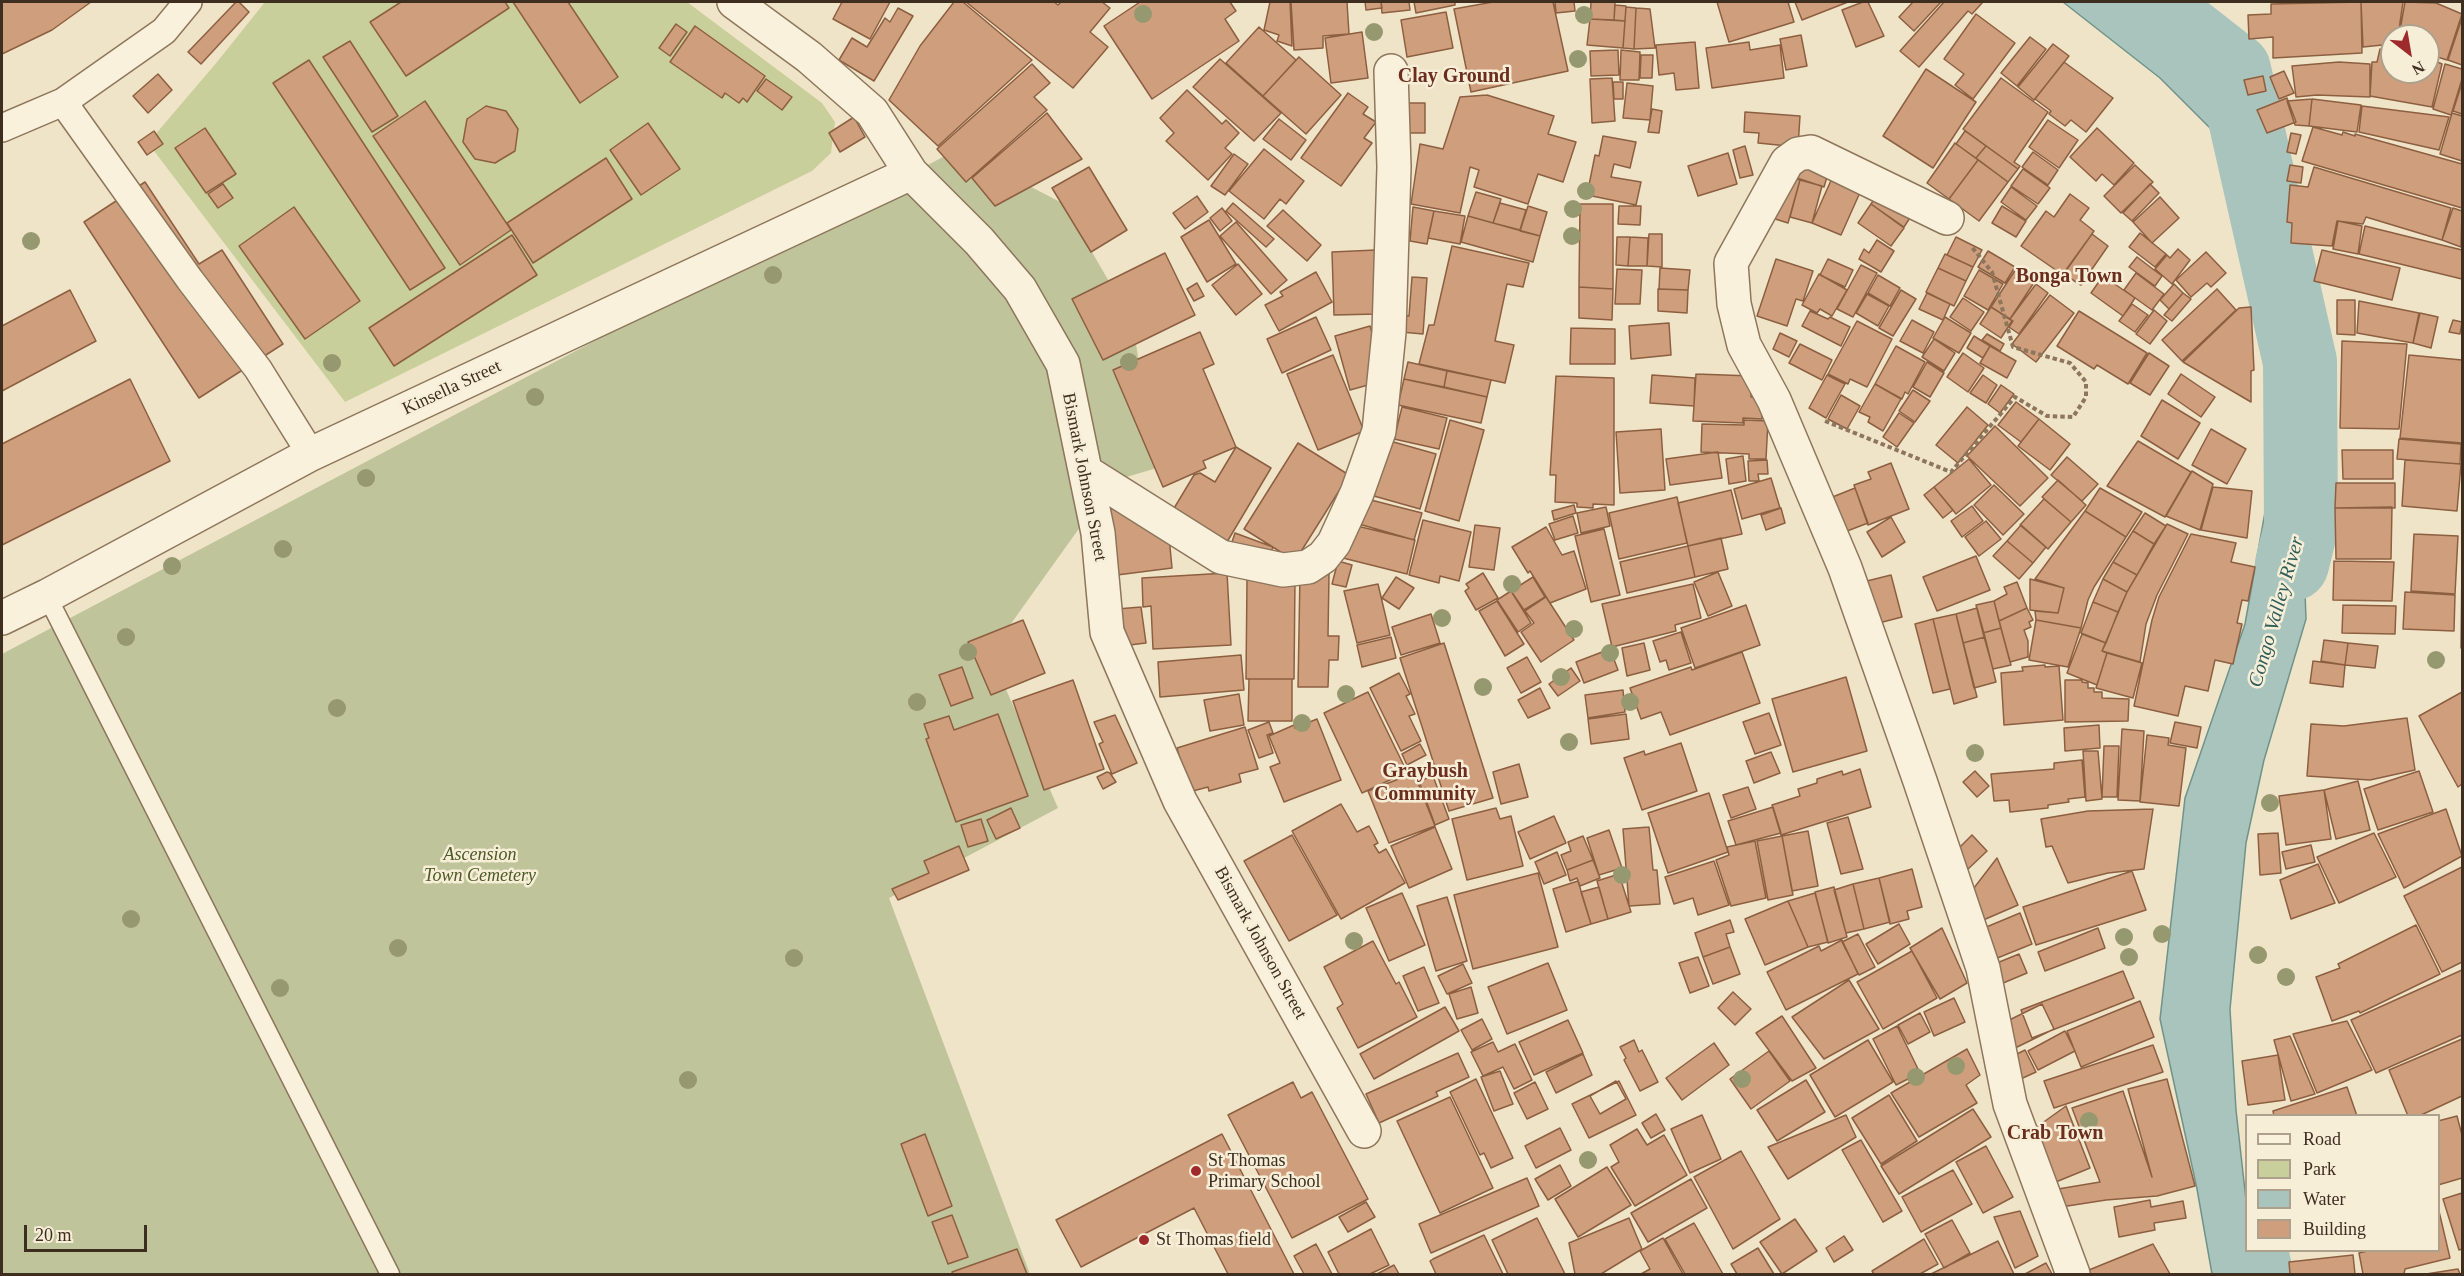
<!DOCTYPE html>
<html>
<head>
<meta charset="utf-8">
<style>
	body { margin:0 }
	#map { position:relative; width:2464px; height:1276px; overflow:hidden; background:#f0e4c8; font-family:Georgia,serif }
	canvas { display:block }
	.frame { position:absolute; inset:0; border:3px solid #3d2e20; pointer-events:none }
	.legend { position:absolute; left:2245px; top:1114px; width:195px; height:138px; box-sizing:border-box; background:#f7eed8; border:2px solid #ada18e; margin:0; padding:8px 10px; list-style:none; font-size:18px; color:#3d2e20 }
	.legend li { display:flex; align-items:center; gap:12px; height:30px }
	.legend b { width:30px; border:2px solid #ada18e }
	.north { position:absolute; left:2380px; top:24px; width:60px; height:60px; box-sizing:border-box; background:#f7eed8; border:2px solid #ada18e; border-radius:50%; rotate:149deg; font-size:16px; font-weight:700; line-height:24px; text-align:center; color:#3d2e20 }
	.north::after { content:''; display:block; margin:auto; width:21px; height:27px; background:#9e2a2b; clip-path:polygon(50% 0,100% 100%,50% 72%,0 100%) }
	.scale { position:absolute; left:24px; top:1225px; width:123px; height:27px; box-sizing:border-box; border:3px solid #3d2e20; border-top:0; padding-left:8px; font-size:18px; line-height:21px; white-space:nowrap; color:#3d2e20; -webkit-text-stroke:4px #f7eed8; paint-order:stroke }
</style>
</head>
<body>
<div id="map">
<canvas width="2464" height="1276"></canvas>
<div class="frame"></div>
<ul class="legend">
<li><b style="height:8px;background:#faf1dc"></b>Road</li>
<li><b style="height:16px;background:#c9cf9b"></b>Park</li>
<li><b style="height:16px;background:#a9c4bc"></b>Water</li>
<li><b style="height:16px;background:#cf9f7d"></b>Building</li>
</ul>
<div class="north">N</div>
<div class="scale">20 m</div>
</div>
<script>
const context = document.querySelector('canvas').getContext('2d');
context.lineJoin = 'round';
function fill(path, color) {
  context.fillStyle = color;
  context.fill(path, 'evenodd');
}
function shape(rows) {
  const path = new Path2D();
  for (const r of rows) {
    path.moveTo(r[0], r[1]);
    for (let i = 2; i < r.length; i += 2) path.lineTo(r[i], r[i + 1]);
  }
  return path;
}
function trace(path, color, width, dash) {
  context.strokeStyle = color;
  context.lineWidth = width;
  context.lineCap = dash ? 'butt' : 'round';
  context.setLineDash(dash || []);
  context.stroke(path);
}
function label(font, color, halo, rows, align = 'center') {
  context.font = font + ' Georgia,serif';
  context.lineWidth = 5;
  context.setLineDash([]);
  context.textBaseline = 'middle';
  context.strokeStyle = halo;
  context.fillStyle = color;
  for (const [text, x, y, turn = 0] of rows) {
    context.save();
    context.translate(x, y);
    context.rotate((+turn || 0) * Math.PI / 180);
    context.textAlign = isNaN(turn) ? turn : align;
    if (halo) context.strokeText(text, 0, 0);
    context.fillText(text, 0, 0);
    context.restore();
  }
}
const green = shape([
	[265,2,687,2,822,103,835,122,831,153,812,171,345,402,148,143,217,62]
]);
const cemetery = shape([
	[958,149,1064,204,1132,321,1157,468,1113,481,990,653,1058,808,889,898,1030,1274,2,1274,2,654]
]);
const water = shape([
	[2063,2,2110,2,2114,5,2146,8,2149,2,2202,2,2215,62,2241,134,2276,262,2298,398,2306,619,2264,760,2246,843,2230,1009,2236,1110,2246,1200,2246,1250,2253,1251,2255,1274,2212,1274,2197,1189,2160,1019,2185,798,2245,624,2269,490,2273,429,2286,351,2252,278,2218,136,2160,78,2063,2]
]);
const river = shape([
	[2147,2,2234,70,2300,362,2301,528,2292,564],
	[2251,1250,2256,1274]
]);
const building = shape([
	[2,2,91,2,52,30,2,54,2,2],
	[236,2,239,2,249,12,201,64,188,52,236,2],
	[401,2,505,2,509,8,406,76,370,22,401,2],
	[513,2,568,2,618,77,580,103,513,2],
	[842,2,890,2,870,39,833,19,842,2],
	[954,2,963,2,1032,60,938,146,889,100,920,46,954,2],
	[966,2,1054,2,1058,5,1061,2,1102,2,1110,8,1090,32,1108,47,1073,88,966,2],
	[1140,2,1230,2,1236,11,1225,19,1239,41,1152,99,1104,26,1140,2],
	[1270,2,1290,2,1292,46,1277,41,1279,35,1264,30,1270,2],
	[1291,2,1347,2,1349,34,1323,36,1323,48,1294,50,1291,2],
	[1365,2,1381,2,1382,8,1366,10,1365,2],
	[1381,2,1409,2,1410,10,1382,13,1381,2],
	[1414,2,1455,2,1455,5,1416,13,1414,2],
	[1493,2,1553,2,1568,71,1471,92,1454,9,1493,2],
	[1555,2,1574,2,1575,11,1556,13,1555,2],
	[1591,2,1615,2,1614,20,1590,19,1591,2],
	[1717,2,1788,2,1794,22,1729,42,1717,2],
	[1795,2,1848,2,1802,20,1795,2],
	[1863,2,1868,2,1884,36,1856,47,1842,10,1863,2],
	[1913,2,1941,2,1914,31,1899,17,1913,2],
	[1944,2,1983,2,1972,14,1968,11,1919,67,1900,51,1944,2],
	[2361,2,2403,2,2398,36,2392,36,2392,44,2363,47,2361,2],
	[2361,2,2362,53,2273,58,2273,37,2249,39,2248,15,2271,14,2271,4,2361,2],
	[2405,2,2436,3,2462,14,2447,60,2428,54,2428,36,2399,36,2405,2],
	[1615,5,1626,6,1625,21,1614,20,1615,5],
	[1626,7,1636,8,1634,49,1623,48,1626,7],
	[898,8,913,16,874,81,839,60,852,38,867,47,885,18,890,22,898,8],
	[1636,8,1650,9,1655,48,1634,49,1636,8],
	[1446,12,1453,48,1407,57,1401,20,1446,12],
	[1976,14,2015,43,1973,99,1955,85,1964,74,1944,59,1976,14],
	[2462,18,2462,65,2448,60,2462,18],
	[1590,19,1625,21,1623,48,1587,45,1590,19],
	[676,24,687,32,670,56,659,48,676,24],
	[695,26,765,76,747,102,743,98,739,103,725,93,722,98,670,62,695,26],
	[1259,27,1296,60,1263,96,1226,63,1259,27],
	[1362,32,1368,78,1331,83,1325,38,1362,32],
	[1801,35,1807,66,1786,70,1780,39,1801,35],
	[2030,37,2046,49,2017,86,2001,73,2030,37],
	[350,41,398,116,372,132,323,57,350,41],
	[1695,42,1699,88,1676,90,1674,73,1659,75,1656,45,1695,42],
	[1749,42,1750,50,1780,45,1784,78,1712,88,1706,48,1749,42],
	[2053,44,2069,56,2034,100,2018,87,2053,44],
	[2380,49,2392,51,2392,72,2428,72,2428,58,2442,64,2432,107,2370,96,2372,62,2377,62,2380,49],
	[1618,50,1619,75,1591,76,1590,51,1618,50],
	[1621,50,1640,52,1639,80,1620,80,1621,50],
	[1641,55,1653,55,1652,78,1640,78,1641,55],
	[1299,57,1341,95,1306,134,1263,96,1299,57],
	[1220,59,1281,113,1254,141,1193,87,1220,59],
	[309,60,445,268,410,290,273,83,309,60],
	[2064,62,2113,98,2086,132,2071,120,2065,126,2049,114,2051,111,2035,99,2064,62],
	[2339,62,2370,64,2370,97,2317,95,2296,97,2292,66,2339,62],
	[1032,64,1050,83,1034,97,1047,110,966,182,937,149,1032,64],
	[2445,64,2462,69,2462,79,2451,115,2433,109,2445,64],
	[1926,69,1976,102,1933,168,1883,136,1926,69],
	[2284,71,2294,93,2279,99,2270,77,2284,71],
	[158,74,172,90,148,113,133,96,158,74],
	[2263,76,2266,91,2248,95,2244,80,2263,76],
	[1612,78,1615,121,1592,123,1590,79,1612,78],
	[2001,78,2048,112,2014,162,2020,166,2018,169,1963,129,2001,78],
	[766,79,792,97,782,110,757,91,766,79],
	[1613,82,1623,82,1623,99,1614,99,1613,82],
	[1627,83,1653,86,1650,120,1623,118,1627,83],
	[2462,83,2462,114,2453,111,2462,83],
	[1187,90,1222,124,1226,120,1239,133,1225,148,1232,154,1208,180,1166,141,1174,133,1160,118,1187,90],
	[1348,93,1368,107,1363,114,1376,122,1364,138,1372,143,1341,186,1301,158,1348,93],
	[1487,95,1554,116,1548,134,1576,142,1563,182,1538,174,1528,204,1474,187,1479,170,1470,167,1460,213,1411,204,1420,144,1443,149,1460,97,1487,95],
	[2287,98,2296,122,2267,133,2257,110,2287,98],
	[2312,99,2361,105,2357,132,2309,126,2312,99],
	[2312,99,2309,126,2295,125,2287,101,2312,99],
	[425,101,511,230,460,265,373,136,425,101],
	[1387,103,1425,103,1425,133,1387,133,1387,103],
	[486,106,506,111,518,129,515,151,495,163,475,159,463,142,467,119,486,106],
	[2362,106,2449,117,2439,150,2359,132,2362,106],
	[1652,109,1662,111,1659,133,1648,132,1652,109],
	[1745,112,1800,116,1798,147,1758,143,1759,133,1744,132,1745,112],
	[1047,113,1082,159,995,206,972,178,1047,113],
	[2452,113,2462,116,2462,161,2440,154,2452,113],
	[854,117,865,137,840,152,829,133,854,117],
	[1279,119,1306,140,1291,160,1263,139,1279,119],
	[2048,120,2078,140,2059,168,2029,147,2048,120],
	[648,123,680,169,641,195,610,150,648,123],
	[2313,127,2342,135,2343,132,2355,136,2355,134,2462,164,2462,208,2302,161,2313,127],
	[205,128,236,174,206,193,175,148,205,128],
	[2097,128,2134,163,2114,185,2102,174,2096,181,2070,157,2097,128],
	[154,131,163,144,147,155,138,142,154,131],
	[1965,131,1986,146,1976,158,1956,144,1965,131],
	[2291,133,2301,135,2296,154,2287,152,2291,133],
	[1603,136,1636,142,1630,168,1614,164,1611,177,1641,182,1636,205,1587,195,1595,155,1599,156,1603,136],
	[1955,143,1978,160,1949,199,1927,183,1955,143],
	[1745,146,1753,175,1740,178,1733,150,1745,146],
	[1986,146,2018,169,2008,182,1976,158,1986,146],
	[1264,149,1304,181,1286,204,1280,199,1264,219,1229,191,1264,149],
	[2033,152,2058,170,2048,185,2022,167,2033,152],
	[1728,153,1737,184,1698,196,1688,166,1728,153],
	[1234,154,1248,164,1225,195,1211,186,1234,154],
	[606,158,632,199,533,263,507,223,606,158],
	[1802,160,1830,167,1824,187,1797,178,1802,160],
	[1978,160,2008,182,1979,221,1949,199,1978,160],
	[2135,165,2153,182,2121,213,2104,196,2135,165],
	[2290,165,2303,167,2301,183,2287,181,2290,165],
	[1089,167,1127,230,1091,252,1052,188,1089,167],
	[2314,167,2451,208,2442,240,2366,217,2363,224,2337,221,2332,246,2291,243,2292,223,2287,222,2290,185,2308,187,2314,167],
	[2023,169,2050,188,2038,204,2011,186,2023,169],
	[1782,175,1800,180,1788,223,1769,217,1782,175],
	[1833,176,1862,188,1841,235,1812,223,1833,176],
	[1800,180,1822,186,1812,223,1790,217,1800,180],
	[145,182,199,264,222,250,283,344,199,398,84,222,145,182],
	[223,184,233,198,218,208,208,194,223,184],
	[2150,184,2159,193,2132,221,2123,213,2150,184],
	[1884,185,1917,207,1904,227,1871,204,1884,185],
	[2011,187,2037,206,2026,220,2001,202,2011,187],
	[1476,192,1501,199,1493,223,1468,216,1476,192],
	[2070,194,2089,208,2080,220,2094,231,2063,275,2021,246,2046,211,2054,217,2070,194],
	[1197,196,1208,212,1185,229,1173,213,1197,196],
	[2160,197,2179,218,2152,243,2133,222,2160,197],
	[1233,203,1274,239,1266,247,1226,211,1233,203],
	[1500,203,1526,210,1520,230,1493,223,1500,203],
	[1580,204,1613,204,1613,289,1579,287,1580,204],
	[1871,204,1904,228,1891,246,1858,223,1871,204],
	[1528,206,1547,212,1540,236,1520,231,1528,206],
	[1619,206,1641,206,1640,225,1618,224,1619,206],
	[2002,206,2026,221,2016,237,1992,223,2002,206],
	[294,207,360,301,305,339,239,246,294,207],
	[1413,207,1434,211,1427,244,1410,241,1413,207],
	[1222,208,1232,221,1220,231,1210,218,1222,208],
	[2453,208,2462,211,2461,247,2442,240,2453,208],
	[1283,210,1321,245,1307,261,1267,226,1283,210],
	[1434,211,1465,216,1460,244,1428,238,1434,211],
	[1468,216,1540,236,1533,262,1461,242,1468,216],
	[1209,220,1236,264,1207,282,1181,237,1209,220],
	[2338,221,2362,226,2358,254,2333,249,2338,221],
	[1236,222,1287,280,1271,294,1220,236,1236,222],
	[2365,226,2462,250,2462,279,2359,254,2365,226],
	[2140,233,2166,254,2155,267,2129,247,2140,233],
	[1649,234,1662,234,1662,267,1647,266,1649,234],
	[2092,234,2108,246,2081,285,2063,274,2092,234],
	[512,235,537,275,394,366,369,328,512,235],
	[1617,237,1630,237,1628,266,1616,265,1617,237],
	[1630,237,1648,238,1647,266,1628,266,1630,237],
	[1956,237,1982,250,1973,267,1947,255,1956,237],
	[1877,240,1894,251,1881,272,1859,259,1864,249,1869,253,1877,240],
	[1452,246,1529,263,1523,287,1507,284,1495,341,1514,345,1505,383,1419,364,1429,325,1434,325,1452,246],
	[2178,249,2190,260,2172,284,2155,269,2167,255,2170,258,2178,249],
	[1376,250,1378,314,1334,315,1332,252,1376,250],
	[2322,250,2400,268,2392,300,2314,281,2322,250],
	[1988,251,2015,267,2005,283,1978,267,1988,251],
	[2206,252,2226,273,2211,287,2207,283,2191,297,2176,280,2206,252],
	[1165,253,1195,315,1103,360,1072,299,1165,253],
	[1945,254,1973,267,1966,281,1938,268,1945,254],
	[2137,257,2162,276,2155,286,2129,267,2137,257],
	[1776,259,1813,271,1803,301,1796,299,1787,326,1757,316,1776,259],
	[1828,259,1853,270,1845,287,1820,275,1828,259],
	[1238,264,1262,294,1236,315,1212,285,1238,264],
	[1861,265,1877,273,1853,317,1837,309,1861,265],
	[1660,268,1690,270,1688,290,1659,289,1660,268],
	[1938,268,1966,281,1954,306,1926,292,1938,268],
	[1617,269,1642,270,1640,304,1615,304,1617,269],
	[2016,269,2035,281,2010,319,1991,307,2016,269],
	[1979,270,2003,284,1988,310,1964,296,1979,270],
	[1316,272,1332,302,1279,331,1265,305,1283,296,1280,292,1316,272],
	[2136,273,2164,294,2152,310,2124,290,2136,273],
	[1819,274,1847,290,1832,316,1820,309,1817,313,1802,305,1819,274],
	[1878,275,1900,288,1890,306,1868,293,1878,275],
	[2103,276,2135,298,2123,316,2091,293,2103,276],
	[1412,277,1427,278,1423,334,1401,332,1402,315,1409,316,1412,277],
	[1197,283,1204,296,1194,301,1187,289,1197,283],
	[2036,284,2048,293,2019,334,2009,327,2013,321,2010,319,2036,284],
	[2174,284,2183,293,2169,309,2160,300,2174,284],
	[1579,287,1613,289,1612,320,1579,318,1579,287],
	[1658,289,1688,290,1687,313,1658,311,1658,289],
	[2217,289,2236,310,2182,361,2162,340,2217,289],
	[70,290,96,341,2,391,2,326,70,290],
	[1901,290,1916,299,1893,336,1879,328,1901,290],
	[1927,293,1950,304,1943,320,1919,309,1927,293],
	[2183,293,2191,299,2172,321,2164,315,2183,293],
	[1867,294,1889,306,1878,326,1856,313,1867,294],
	[2050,295,2074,313,2036,362,2012,344,2050,295],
	[1963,298,1984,312,1971,331,1950,317,1963,298],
	[2337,300,2355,300,2355,335,2337,334,2337,300],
	[2359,301,2419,313,2413,343,2357,333,2359,301],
	[2132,304,2148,315,2135,332,2119,321,2132,304],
	[1991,307,2012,321,2001,338,1980,324,1991,307],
	[2251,307,2254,370,2251,371,2251,402,2183,362,2239,308,2251,307],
	[2154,310,2167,321,2150,344,2136,334,2154,310],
	[1810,311,1828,319,1830,317,1850,327,1841,346,1802,326,1810,311],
	[2079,311,2147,353,2128,384,2097,365,2094,369,2057,346,2079,311],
	[2420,313,2438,317,2431,348,2413,343,2420,313],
	[1316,317,1331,350,1282,373,1267,339,1316,317],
	[1945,317,1971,333,1959,353,1933,338,1945,317],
	[1912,320,1934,332,1923,353,1900,341,1912,320],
	[2453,320,2462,322,2460,334,2449,332,2453,320],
	[1857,321,1892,339,1867,387,1850,379,1848,384,1828,374,1857,321],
	[1669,323,1671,355,1631,359,1629,326,1669,323],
	[1370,326,1386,380,1350,390,1335,336,1370,326],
	[1571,328,1615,329,1615,364,1570,364,1571,328],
	[1200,332,1214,364,1203,369,1236,447,1203,461,1206,468,1163,487,1113,370,1200,332],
	[1780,333,1797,341,1789,357,1773,349,1780,333],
	[1987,334,2004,344,2000,351,1982,340,1987,334],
	[1974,336,1990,346,1983,358,1967,348,1974,336],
	[1934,339,1955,353,1944,371,1922,357,1934,339],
	[2342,341,2407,344,2399,429,2340,428,2342,341],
	[1800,344,1832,360,1822,380,1789,363,1800,344],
	[1896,346,1925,362,1908,394,1905,392,1902,399,1875,384,1896,346],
	[1990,346,2016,361,2007,378,1980,363,1990,346],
	[1963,353,1984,368,1968,392,1947,377,1963,353],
	[2149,353,2169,366,2150,395,2130,383,2149,353],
	[1333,355,1364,431,1318,450,1287,374,1333,355],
	[2409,355,2462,360,2462,443,2400,438,2409,355],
	[1408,362,1447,371,1444,387,1404,379,1408,362],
	[1927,362,1944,373,1930,397,1913,387,1927,362],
	[1447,371,1491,380,1487,397,1444,387,1447,371],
	[1696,374,1752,376,1751,397,1763,397,1762,419,1743,418,1743,423,1693,421,1696,374],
	[2181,374,2215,397,2201,417,2168,394,2181,374],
	[1652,375,1695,378,1694,406,1650,403,1652,375],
	[1827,375,1845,384,1826,418,1809,408,1827,375],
	[1983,375,1997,385,1986,403,1970,393,1983,375],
	[1556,376,1614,378,1614,505,1593,504,1593,508,1577,507,1577,503,1555,502,1556,475,1550,475,1556,376],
	[130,379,170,461,2,545,2,444,130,379],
	[1404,379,1487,397,1481,423,1398,405,1404,379],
	[1875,384,1901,399,1883,431,1868,422,1870,417,1859,412,1875,384],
	[2001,385,2014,394,2000,413,1988,404,2001,385],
	[1913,390,1930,401,1915,422,1899,411,1913,390],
	[1841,395,1860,406,1847,429,1828,419,1841,395],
	[2162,400,2200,423,2178,459,2141,436,2162,400],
	[2016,402,2039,419,2021,442,1998,425,2016,402],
	[1402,407,1447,418,1439,449,1394,439,1402,407],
	[1967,407,1988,425,1958,463,1936,445,1967,407],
	[1899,413,1914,423,1897,447,1883,437,1899,413],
	[2039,419,2070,444,2050,470,2018,446,2039,419],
	[1450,420,1484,430,1459,521,1425,511,1450,420],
	[1744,420,1768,421,1766,459,1749,459,1749,454,1701,452,1702,424,1744,425,1744,420],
	[1995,426,2048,478,2020,506,1967,456,1995,426],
	[1661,429,1665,490,1620,493,1616,432,1661,429],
	[2211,429,2246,449,2227,484,2192,465,2211,429],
	[2399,439,2461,444,2460,464,2397,459,2399,439],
	[1390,441,1436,454,1420,509,1374,496,1390,441],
	[2138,441,2191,472,2165,517,2107,486,2138,441],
	[1298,443,1349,475,1295,561,1244,529,1298,443],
	[1236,447,1271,468,1227,542,1173,510,1194,475,1200,473,1215,482,1236,447],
	[2342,450,2393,450,2393,479,2343,479,2342,450],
	[1718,452,1722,478,1670,485,1666,459,1718,452],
	[1743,456,1746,481,1729,484,1726,459,1743,456],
	[2067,457,2098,484,2082,501,2051,475,2067,457],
	[1969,459,1991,485,1956,514,1934,487,1969,459],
	[1767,460,1768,474,1758,474,1759,481,1749,481,1748,461,1767,460],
	[2405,460,2461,464,2457,511,2402,506,2405,460],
	[1891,463,1909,509,1868,525,1854,485,1871,479,1868,472,1891,463],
	[2192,471,2213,484,2200,530,2166,516,2192,471],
	[1771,478,1780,508,1742,519,1734,489,1771,478],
	[2058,480,2086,505,2071,522,2042,497,2058,480],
	[2336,483,2395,483,2395,508,2335,508,2336,483],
	[1994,485,2024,514,2003,535,1974,505,1994,485],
	[1934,487,1953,510,1943,518,1924,495,1934,487],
	[2213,487,2252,491,2247,538,2201,530,2213,487],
	[1855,488,1868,523,1834,536,1820,502,1855,488],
	[2100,488,2142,512,2126,537,2085,511,2100,488],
	[1731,490,1742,534,1688,546,1678,503,1731,490],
	[1677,497,1687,543,1619,559,1609,513,1677,497],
	[1367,499,1422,513,1414,540,1359,524,1367,499],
	[2044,499,2071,522,2048,549,2020,525,2044,499],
	[1574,505,1576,513,1554,520,1552,511,1574,505],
	[1972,506,1983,521,1962,537,1951,521,1972,506],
	[1133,507,1168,526,1172,568,1117,575,1110,509,1133,507],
	[1606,507,1610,526,1581,533,1577,513,1606,507],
	[2392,507,2391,559,2336,559,2335,508,2392,507],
	[1781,508,1785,523,1766,530,1761,515,1781,508],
	[2085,511,2126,537,2094,587,2088,600,2081,628,2036,620,2035,611,2058,613,2064,588,2035,579,2085,511],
	[2145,513,2166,526,2154,544,2133,531,2145,513],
	[1573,516,1578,533,1555,540,1549,524,1573,516],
	[1891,517,1905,542,1882,557,1867,532,1891,517],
	[1423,520,1471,532,1459,581,1440,576,1439,583,1409,575,1423,520],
	[1986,521,2001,539,1979,556,1965,537,1986,521],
	[2167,524,2188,534,2157,595,2146,624,2140,662,2102,651,2127,592,2167,524],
	[1353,525,1415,540,1407,574,1343,558,1353,525],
	[1475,525,1500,528,1494,570,1469,567,1475,525],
	[2021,525,2046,547,2033,563,2007,541,2021,525],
	[1546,527,1562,555,1574,551,1586,589,1550,603,1530,571,1528,573,1512,547,1546,527],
	[1604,529,1620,595,1591,602,1575,536,1604,529],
	[2133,531,2154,544,2137,575,2113,562,2133,531],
	[1235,533,1273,547,1266,565,1229,551,1235,533],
	[2191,534,2236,543,2231,562,2255,567,2248,601,2242,600,2237,623,2242,624,2233,664,2215,660,2208,691,2185,686,2178,716,2134,706,2152,620,2159,597,2191,534],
	[2414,534,2458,536,2455,594,2411,591,2414,534],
	[1721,538,1728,569,1695,577,1688,546,1721,538],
	[2007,541,2033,563,2019,579,1993,556,2007,541],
	[1688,546,1695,577,1627,593,1620,562,1688,546],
	[1976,556,1990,590,1937,611,1923,577,1976,556],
	[1338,561,1352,565,1346,587,1332,584,1338,561],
	[2334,561,2394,562,2392,601,2333,600,2334,561],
	[2113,562,2137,575,2127,592,2103,579,2113,562],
	[2462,564,2462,648,2461,648,2462,564],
	[1718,572,1732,606,1708,616,1694,582,1718,572],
	[1227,573,1231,645,1153,649,1151,606,1143,607,1142,578,1227,573],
	[1483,573,1498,598,1476,610,1465,591,1469,588,1466,584,1483,573],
	[1300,574,1329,574,1328,636,1339,636,1338,660,1329,660,1328,687,1298,687,1300,574],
	[1891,575,1902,617,1875,624,1863,582,1891,575],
	[1396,577,1414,588,1399,609,1382,598,1396,577],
	[1533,577,1545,597,1524,610,1511,591,1533,577],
	[1247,579,1295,579,1294,679,1246,679,1247,579],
	[2030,579,2064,588,2058,613,2030,610,2030,579],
	[2103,579,2127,592,2118,612,2093,602,2103,579],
	[2017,582,2027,608,1999,621,1994,601,2007,594,2004,587,2017,582],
	[1378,584,1390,635,1357,643,1344,591,1378,584],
	[1693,584,1701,618,1675,625,1676,631,1612,647,1602,604,1693,584],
	[1511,591,1531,623,1518,632,1497,600,1511,591],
	[2405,592,2455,595,2454,631,2403,629,2405,592],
	[1546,597,1574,640,1541,662,1521,632,1534,623,1525,611,1546,597],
	[1497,601,1524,644,1505,656,1479,611,1497,601],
	[1994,601,2001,628,1983,633,1976,605,1994,601],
	[2093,602,2118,612,2106,643,2081,633,2093,602],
	[1746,605,1760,645,1695,668,1681,628,1746,605],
	[2343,605,2396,606,2395,634,2342,633,2343,605],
	[1141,607,1146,643,1121,646,1117,609,1141,607],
	[1977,608,1985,637,1963,643,1956,614,1977,608],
	[2027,608,2033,620,2029,622,2031,627,2024,630,2028,641,2028,657,2010,662,1999,621,2027,608],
	[1431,614,1440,643,1401,655,1392,627,1431,614],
	[1956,614,1977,697,1954,704,1933,619,1956,614],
	[1933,619,1950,689,1933,693,1915,624,1933,619],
	[1023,620,1045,673,991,695,968,642,1023,620],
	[2036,620,2081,628,2068,667,2029,660,2036,620],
	[2001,628,2011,665,1993,669,1983,633,2001,628],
	[1681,632,1691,663,1669,670,1666,660,1660,662,1653,641,1681,632],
	[2082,634,2106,643,2102,651,2107,653,2097,685,2067,673,2082,634],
	[1391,637,1396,658,1362,667,1357,645,1391,637],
	[1985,637,1996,682,1974,688,1963,643,1985,637],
	[2324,640,2348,643,2345,665,2321,661,2324,640],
	[1444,643,1493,798,1449,811,1400,658,1444,643],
	[1644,643,1650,670,1627,676,1622,648,1644,643],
	[2348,643,2378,646,2375,668,2345,665,2348,643],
	[1610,649,1618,670,1584,683,1576,662,1610,649],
	[1742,652,1760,703,1670,735,1661,712,1641,719,1630,688,1691,667,1692,670,1742,652],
	[2107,653,2142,663,2133,698,2096,688,2107,653],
	[1241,655,1244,690,1160,697,1158,662,1241,655],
	[1527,657,1541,682,1521,693,1507,668,1527,657],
	[2313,661,2345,665,2343,687,2310,683,2313,661],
	[2045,665,2045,667,2059,666,2063,720,2004,725,2001,673,2023,671,2022,667,2045,665],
	[962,667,973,698,951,706,939,675,962,667],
	[1571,668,1580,681,1558,696,1549,684,1571,668],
	[1399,673,1410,694,1406,696,1415,714,1409,716,1421,741,1401,751,1370,688,1399,673],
	[1846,677,1867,751,1793,772,1772,699,1846,677],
	[1249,679,1292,679,1292,721,1248,721,1249,679],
	[1073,680,1104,769,1044,790,1013,701,1073,680],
	[2065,680,2082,680,2082,682,2088,683,2088,688,2094,688,2094,692,2102,692,2102,698,2129,699,2128,721,2065,722,2065,680],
	[1540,688,1550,708,1528,718,1518,700,1540,688],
	[1623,690,1625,712,1588,718,1585,695,1623,690],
	[1368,692,1407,772,1362,793,1324,713,1368,692],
	[2462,692,2462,784,2458,787,2419,716,2462,692],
	[1239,694,1244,725,1210,731,1204,700,1239,694],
	[1769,713,1781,745,1755,754,1743,722,1769,713],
	[998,714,1028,796,956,822,926,739,929,738,924,724,949,716,954,730,998,714],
	[1626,714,1629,739,1591,744,1588,719,1626,714],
	[1115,715,1137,763,1112,774,1099,744,1103,742,1094,722,1115,715],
	[2407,718,2415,770,2370,780,2307,776,2311,724,2344,726,2407,718],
	[1317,719,1341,780,1284,802,1270,767,1280,763,1269,736,1294,725,1295,728,1317,719],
	[1269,722,1273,733,1267,735,1273,753,1259,758,1248,730,1269,722],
	[2175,722,2201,727,2197,748,2170,743,2175,722],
	[2099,725,2100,748,2065,751,2064,728,2099,725],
	[1245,727,1258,769,1239,774,1241,782,1209,791,1208,787,1189,792,1177,748,1245,727],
	[2122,729,2144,731,2140,801,2118,800,2122,729],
	[2147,735,2169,738,2168,745,2186,748,2179,806,2140,802,2147,735],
	[1681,743,1697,791,1642,810,1624,758,1644,751,1645,755,1681,743],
	[1420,744,1426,755,1407,765,1402,754,1420,744],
	[2104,746,2119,746,2117,797,2102,797,2104,746],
	[2083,751,2098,751,2102,799,2086,801,2083,751],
	[1771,752,1780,773,1754,783,1746,761,1771,752],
	[2082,760,2085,797,2068,799,2069,802,2048,805,2048,808,2010,812,2009,800,1994,801,1991,774,2054,769,2054,763,2082,760],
	[1519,764,1528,797,1501,804,1493,772,1519,764],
	[1860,769,1871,807,1781,835,1772,805,1800,796,1798,789,1817,783,1817,779,1842,771,1843,775,1860,769],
	[1975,771,1989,786,1977,797,1963,782,1975,771],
	[2419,771,2433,812,2378,830,2364,789,2419,771],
	[1107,772,1110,773,1116,782,1103,789,1097,777,1107,772],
	[1414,773,1435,826,1389,843,1368,791,1414,773],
	[1433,776,1449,819,1435,825,1419,781,1433,776],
	[2358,781,2370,830,2336,839,2324,790,2358,781],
	[1748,787,1756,809,1731,818,1723,795,1748,787],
	[2324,790,2331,839,2286,845,2279,796,2324,790],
	[1709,793,1728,852,1668,873,1648,813,1709,793],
	[1341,804,1357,832,1369,826,1378,843,1374,845,1379,853,1386,849,1405,883,1341,919,1292,831,1341,804],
	[1773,807,1781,833,1736,845,1728,821,1773,807],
	[1011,808,1020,828,996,839,987,820,1011,808],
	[1496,808,1500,819,1511,816,1523,866,1467,880,1452,819,1496,808],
	[2153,809,2144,869,2108,873,2068,883,2052,846,2046,847,2041,819,2088,811,2153,809],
	[2446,809,2462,856,2404,888,2378,834,2446,809],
	[1554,816,1566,843,1530,859,1518,832,1554,816],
	[1848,817,1863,869,1841,874,1827,823,1848,817],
	[981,819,988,841,968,847,961,825,981,819],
	[1435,827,1452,869,1409,888,1391,846,1435,827],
	[1649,827,1653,870,1657,870,1660,904,1629,906,1623,829,1649,827],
	[1609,830,1622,868,1599,875,1587,838,1609,830],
	[1808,831,1818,886,1792,891,1782,836,1808,831],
	[2278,833,2281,873,2260,875,2258,834,2278,833],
	[2374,833,2396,877,2339,903,2317,857,2374,833],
	[1292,835,1337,915,1289,941,1244,861,1292,835],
	[1972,835,1987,851,1967,870,1952,855,1972,835],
	[1583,836,1593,860,1567,870,1561,855,1571,851,1568,842,1583,836],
	[1782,836,1793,895,1768,900,1757,841,1782,836],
	[1755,841,1766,898,1731,906,1716,860,1729,855,1727,847,1755,841],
	[2311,845,2315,862,2286,869,2282,852,2311,845],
	[959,846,969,870,898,900,892,889,929,873,924,861,959,846],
	[1557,852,1566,875,1544,884,1535,862,1557,852],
	[1997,858,2018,905,1981,921,1967,897,1997,858],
	[1593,860,1600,878,1580,886,1577,878,1570,881,1567,870,1593,860],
	[1714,861,1729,905,1698,915,1693,898,1674,904,1665,877,1714,861],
	[2318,864,2335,903,2291,919,2280,880,2318,864],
	[2462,867,2462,962,2442,972,2404,896,2462,867],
	[1912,869,1922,907,1907,911,1909,919,1890,924,1879,878,1912,869],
	[2132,871,2146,910,2036,945,2023,907,2132,871],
	[1538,873,1558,947,1473,969,1454,895,1538,873],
	[1619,874,1631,912,1608,919,1597,881,1619,874],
	[1879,878,1890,922,1864,929,1853,884,1879,878],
	[1578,881,1591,924,1566,932,1553,889,1578,881],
	[1853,884,1864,929,1846,933,1834,890,1853,884],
	[1599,887,1608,919,1591,924,1581,892,1599,887],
	[1834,887,1847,937,1828,943,1815,892,1834,887],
	[1402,893,1425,945,1389,961,1366,908,1402,893],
	[1815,893,1828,942,1808,947,1788,901,1815,893],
	[1447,897,1467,961,1436,971,1417,906,1447,897],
	[1788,901,1808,947,1765,965,1745,919,1788,901],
	[2020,913,2032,944,1985,963,1972,933,2020,913],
	[1730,920,1734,932,1726,934,1730,947,1703,957,1695,933,1730,920],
	[1899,924,1910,944,1878,964,1866,944,1899,924],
	[2416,925,2440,974,2360,1013,2359,1011,2332,1021,2316,977,2340,968,2338,964,2416,925],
	[1942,928,1967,983,1940,999,1910,948,1942,928],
	[2098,928,2105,948,2045,971,2038,952,2098,928],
	[1858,934,1875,967,1859,975,1842,942,1858,934],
	[1842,940,1858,974,1786,1010,1767,972,1819,946,1821,951,1842,940],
	[1373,941,1396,984,1399,982,1417,1017,1358,1048,1337,1008,1343,1004,1324,967,1373,941],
	[1730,947,1740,974,1713,984,1703,957,1730,947],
	[1912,951,1937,998,1883,1029,1857,982,1912,951],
	[2019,954,2027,973,1996,986,1987,967,2019,954],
	[1698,957,1709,986,1690,993,1679,963,1698,957],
	[1548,963,1567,1010,1507,1034,1488,987,1548,963],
	[1463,964,1472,983,1447,994,1438,976,1463,964],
	[1424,967,1439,1003,1418,1011,1403,976,1424,967],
	[2462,970,2462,1035,2376,1073,2351,1020,2462,970],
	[2123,971,2134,998,2032,1038,2021,1010,2123,971],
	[1849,980,1879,1029,1824,1059,1792,1017,1849,980],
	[1471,987,1478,1013,1457,1019,1449,994,1471,987],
	[1733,992,1751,1009,1735,1025,1718,1008,1733,992],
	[1954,998,1965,1022,1934,1036,1924,1012,1954,998],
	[2140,1001,2154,1037,2081,1067,2067,1031,2140,1001],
	[2042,1004,2054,1029,2011,1050,1999,1025,2042,1004],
	[1445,1007,1459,1031,1374,1079,1360,1054,1445,1007],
	[1920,1013,1930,1032,1908,1044,1898,1025,1920,1013],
	[1782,1016,1816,1068,1792,1081,1756,1033,1782,1016],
	[1482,1019,1492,1039,1472,1050,1461,1030,1482,1019],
	[1568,1020,1583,1053,1534,1075,1519,1042,1568,1020],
	[2347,1021,2372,1070,2317,1093,2293,1034,2347,1021],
	[1897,1026,1920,1073,1896,1085,1873,1039,1897,1026],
	[2065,1031,2075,1051,2038,1070,2028,1051,2065,1031],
	[2290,1036,2315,1094,2291,1101,2274,1040,2290,1036],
	[2462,1039,2462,1096,2419,1116,2408,1116,2389,1070,2462,1039],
	[1634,1040,1639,1052,1642,1050,1658,1082,1640,1091,1624,1060,1626,1058,1620,1047,1634,1040],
	[1868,1040,1893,1082,1835,1117,1810,1075,1868,1040],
	[1493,1042,1498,1052,1515,1044,1532,1080,1514,1089,1503,1067,1483,1076,1471,1052,1493,1042],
	[1714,1043,1729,1065,1682,1100,1666,1078,1714,1043],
	[2153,1045,2163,1072,2054,1108,2044,1081,2153,1045],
	[1967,1049,1980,1075,1966,1085,1977,1103,1919,1137,1891,1093,1967,1049],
	[2025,1050,2036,1072,2014,1082,2003,1061,2025,1050],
	[1769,1051,1790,1081,1751,1109,1730,1079,1769,1051],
	[1458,1053,1469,1077,1436,1092,1438,1096,1379,1123,1366,1094,1458,1053],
	[1583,1054,1592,1075,1556,1093,1546,1072,1583,1054],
	[2278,1055,2285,1100,2248,1105,2242,1061,2278,1055],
	[1500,1071,1513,1104,1494,1111,1481,1077,1500,1071],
	[1476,1079,1513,1158,1491,1168,1484,1153,1480,1155,1450,1092,1476,1079],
	[2167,1079,2195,1186,2157,1196,2106,1200,2061,1207,2058,1189,2100,1182,2072,1108,2123,1091,2152,1177,2128,1089,2167,1079],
	[1806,1080,1825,1112,1777,1141,1757,1110,1806,1080],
	[1616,1081,1626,1099,1600,1114,1590,1096,1616,1081],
	[1619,1081,1636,1115,1589,1138,1572,1104,1619,1081],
	[1293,1082,1301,1098,1312,1092,1368,1199,1292,1238,1228,1115,1293,1082],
	[1535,1082,1548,1109,1527,1119,1514,1093,1535,1082],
	[2347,1087,2357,1116,2274,1116,2273,1111,2347,1087],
	[1889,1095,1917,1141,1881,1164,1852,1118,1889,1095],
	[1450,1097,1493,1188,1440,1213,1397,1121,1450,1097],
	[2066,1106,2090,1168,2046,1186,2027,1134,2066,1106],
	[1973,1109,1991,1137,1899,1194,1881,1166,1973,1109],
	[1656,1114,1665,1130,1651,1138,1642,1123,1656,1114],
	[1702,1115,1721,1159,1690,1173,1671,1129,1702,1115],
	[1846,1115,1856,1137,1788,1179,1768,1147,1846,1115],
	[2457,1116,2462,1135,2462,1178,2438,1185,2438,1121,2457,1116],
	[1560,1128,1571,1150,1536,1168,1525,1146,1560,1128],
	[1637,1129,1647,1145,1664,1135,1687,1175,1635,1206,1611,1167,1619,1162,1610,1145,1637,1129],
	[925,1134,952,1206,928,1216,901,1144,925,1134],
	[1222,1134,1294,1274,1228,1274,1194,1208,1081,1267,1056,1220,1222,1134],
	[1861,1140,1902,1211,1883,1222,1842,1150,1861,1140],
	[1986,1146,2013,1197,1983,1213,1956,1162,1986,1146],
	[1741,1151,1780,1219,1733,1249,1694,1177,1741,1151],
	[1560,1165,1571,1186,1548,1200,1535,1179,1560,1165],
	[1607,1167,1631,1205,1578,1237,1555,1199,1607,1167],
	[1953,1170,1972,1204,1921,1232,1902,1197,1953,1170],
	[1527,1178,1539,1206,1431,1253,1419,1224,1527,1178],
	[1691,1179,1707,1208,1648,1242,1631,1213,1691,1179],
	[2462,1193,2462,1249,2459,1250,2443,1199,2462,1193],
	[2150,1200,2151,1207,2183,1201,2186,1218,2154,1223,2155,1230,2119,1237,2114,1207,2150,1200],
	[1366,1202,1375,1217,1348,1232,1339,1217,1366,1202],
	[2438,1207,2450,1258,2405,1269,2404,1274,2363,1274,2359,1253,2372,1250,2438,1250,2438,1207],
	[2020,1211,2038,1256,2015,1268,1994,1217,2020,1211],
	[952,1215,968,1257,948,1264,932,1222,952,1215],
	[1537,1218,1565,1274,1508,1274,1492,1240,1537,1218],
	[1629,1218,1642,1249,1601,1274,1575,1274,1569,1243,1629,1218],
	[1795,1219,1817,1251,1782,1274,1760,1242,1795,1219],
	[1952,1220,1970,1253,1944,1268,1925,1234,1952,1220],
	[1694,1223,1723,1274,1685,1274,1665,1239,1694,1223],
	[1371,1229,1389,1265,1370,1274,1339,1274,1328,1252,1371,1229],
	[1484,1235,1503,1274,1436,1274,1430,1261,1433,1259,1484,1235],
	[1844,1236,1853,1250,1834,1262,1826,1248,1844,1236],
	[1663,1238,1683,1274,1641,1274,1650,1269,1640,1251,1663,1238],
	[1924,1239,1938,1264,1920,1274,1874,1274,1872,1271,1924,1239],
	[1998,1241,2014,1274,1931,1274,1998,1241],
	[1316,1244,1332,1274,1304,1274,1294,1256,1316,1244],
	[2153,1244,2170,1274,2079,1274,2153,1244],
	[1758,1248,1774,1274,1737,1274,1731,1264,1758,1248],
	[1017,1249,1027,1274,953,1274,952,1272,1017,1249],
	[2353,1255,2355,1274,2290,1274,2289,1262,2353,1255],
	[2046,1263,2052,1274,2025,1274,2046,1263],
	[1394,1265,1399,1274,1377,1274,1394,1265],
	[2458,1269,2460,1274,2426,1274,2458,1269]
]);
const path = shape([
	[1825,421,1951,472,2015,397,2047,416,2073,417,2086,397,2086,382,2070,363,2013,347,1992,272,1971,246]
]);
const service = shape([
	[47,596,390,1274]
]);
const pedestrian = shape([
	[63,102,190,280,258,369,311,454],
	[2,128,63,102,164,31,188,2]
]);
const minor = shape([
	[734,2,809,57,872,112,911,173,979,241,1020,289,1063,364,1098,533,1107,632,1180,801,1364,1131],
	[1947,218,1811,152,1798,154,1787,162,1731,263,1734,304,1744,345,1774,400,1845,568,1920,781,1983,968,2010,1104,2073,1274],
	[1086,472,1221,557,1283,570,1308,567,1323,557,1334,543,1357,493,1379,431,1389,332,1394,167,1391,71],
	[2,618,47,596,311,454,911,173]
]);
const trees = [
	[1143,14],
	[1584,15],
	[1374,32],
	[1578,59],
	[1586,191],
	[1573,209],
	[1572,236],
	[31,241],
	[773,275],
	[1129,362],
	[332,363],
	[535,397],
	[366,478],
	[283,549],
	[172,566],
	[1512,584],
	[1442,618],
	[1574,629],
	[126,637],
	[968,652],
	[1610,653],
	[2436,660],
	[1561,677],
	[1483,687],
	[1346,694],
	[917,702],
	[1630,702],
	[337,708],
	[1302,723],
	[1569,742],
	[1975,753],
	[2270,803],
	[1622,875],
	[131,919],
	[2162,934],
	[2124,937],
	[1354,941],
	[398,948],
	[2258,955],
	[2129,957],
	[794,958],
	[2286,977],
	[280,988],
	[1956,1066],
	[1916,1077],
	[1742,1079],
	[688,1080],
	[2089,1121],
	[1588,1160]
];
const markers = [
	[1196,1171,6,"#9e2a2b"],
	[1144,1240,6,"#9e2a2b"]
];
const streetNames = [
	["Kinsella Street",452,388,-25],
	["Bismark Johnson Street",1084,477,79],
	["Bismark Johnson Street",1260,943,61]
];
const parkNames = [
	["Ascension",480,855],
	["Town Cemetery",480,876]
];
const poiNames = [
	["St Thomas",1208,1161],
	["Primary School",1208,1182],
	["St Thomas field",1156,1240]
];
const neighbourhoodNames = [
	["Clay Ground",1454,77],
	["Bonga Town",2069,277],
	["Graybush",1425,772],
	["Community",1425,795],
	["Crab Town",2055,1134]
];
const waterNames = [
	["Congo Valley River",2277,612,-74]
];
fill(green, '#c9cf9b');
fill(cemetery, '#bfc49a');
fill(water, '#a9c4bc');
trace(water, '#6f938a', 1.5);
trace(river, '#a9c4bc', 74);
fill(building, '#cf9f7d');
trace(building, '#8d5f41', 1.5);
trace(service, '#8d765c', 21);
trace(pedestrian, '#8d765c', 30);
trace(minor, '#8d765c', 36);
trace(path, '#8d765c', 4, [4.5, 3]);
trace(service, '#faf1dc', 18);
trace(pedestrian, '#faf1dc', 27);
trace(minor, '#faf1dc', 33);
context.fillStyle = '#96986f';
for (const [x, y] of trees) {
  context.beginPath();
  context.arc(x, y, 9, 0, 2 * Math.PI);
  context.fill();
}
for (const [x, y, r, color] of markers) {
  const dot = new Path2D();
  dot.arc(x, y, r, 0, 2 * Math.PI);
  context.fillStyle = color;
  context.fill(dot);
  trace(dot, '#f7eed8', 2);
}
label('18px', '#3d2e20', '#f7eed8', streetNames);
label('italic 18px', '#4d5a26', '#f7eed8', parkNames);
label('18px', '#3d2e20', '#f7eed8', poiNames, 'left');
label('bold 20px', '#6b2e1e', '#f7eed8', neighbourhoodNames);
label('italic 20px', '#2f5d5a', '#f7eed8', waterNames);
</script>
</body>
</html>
